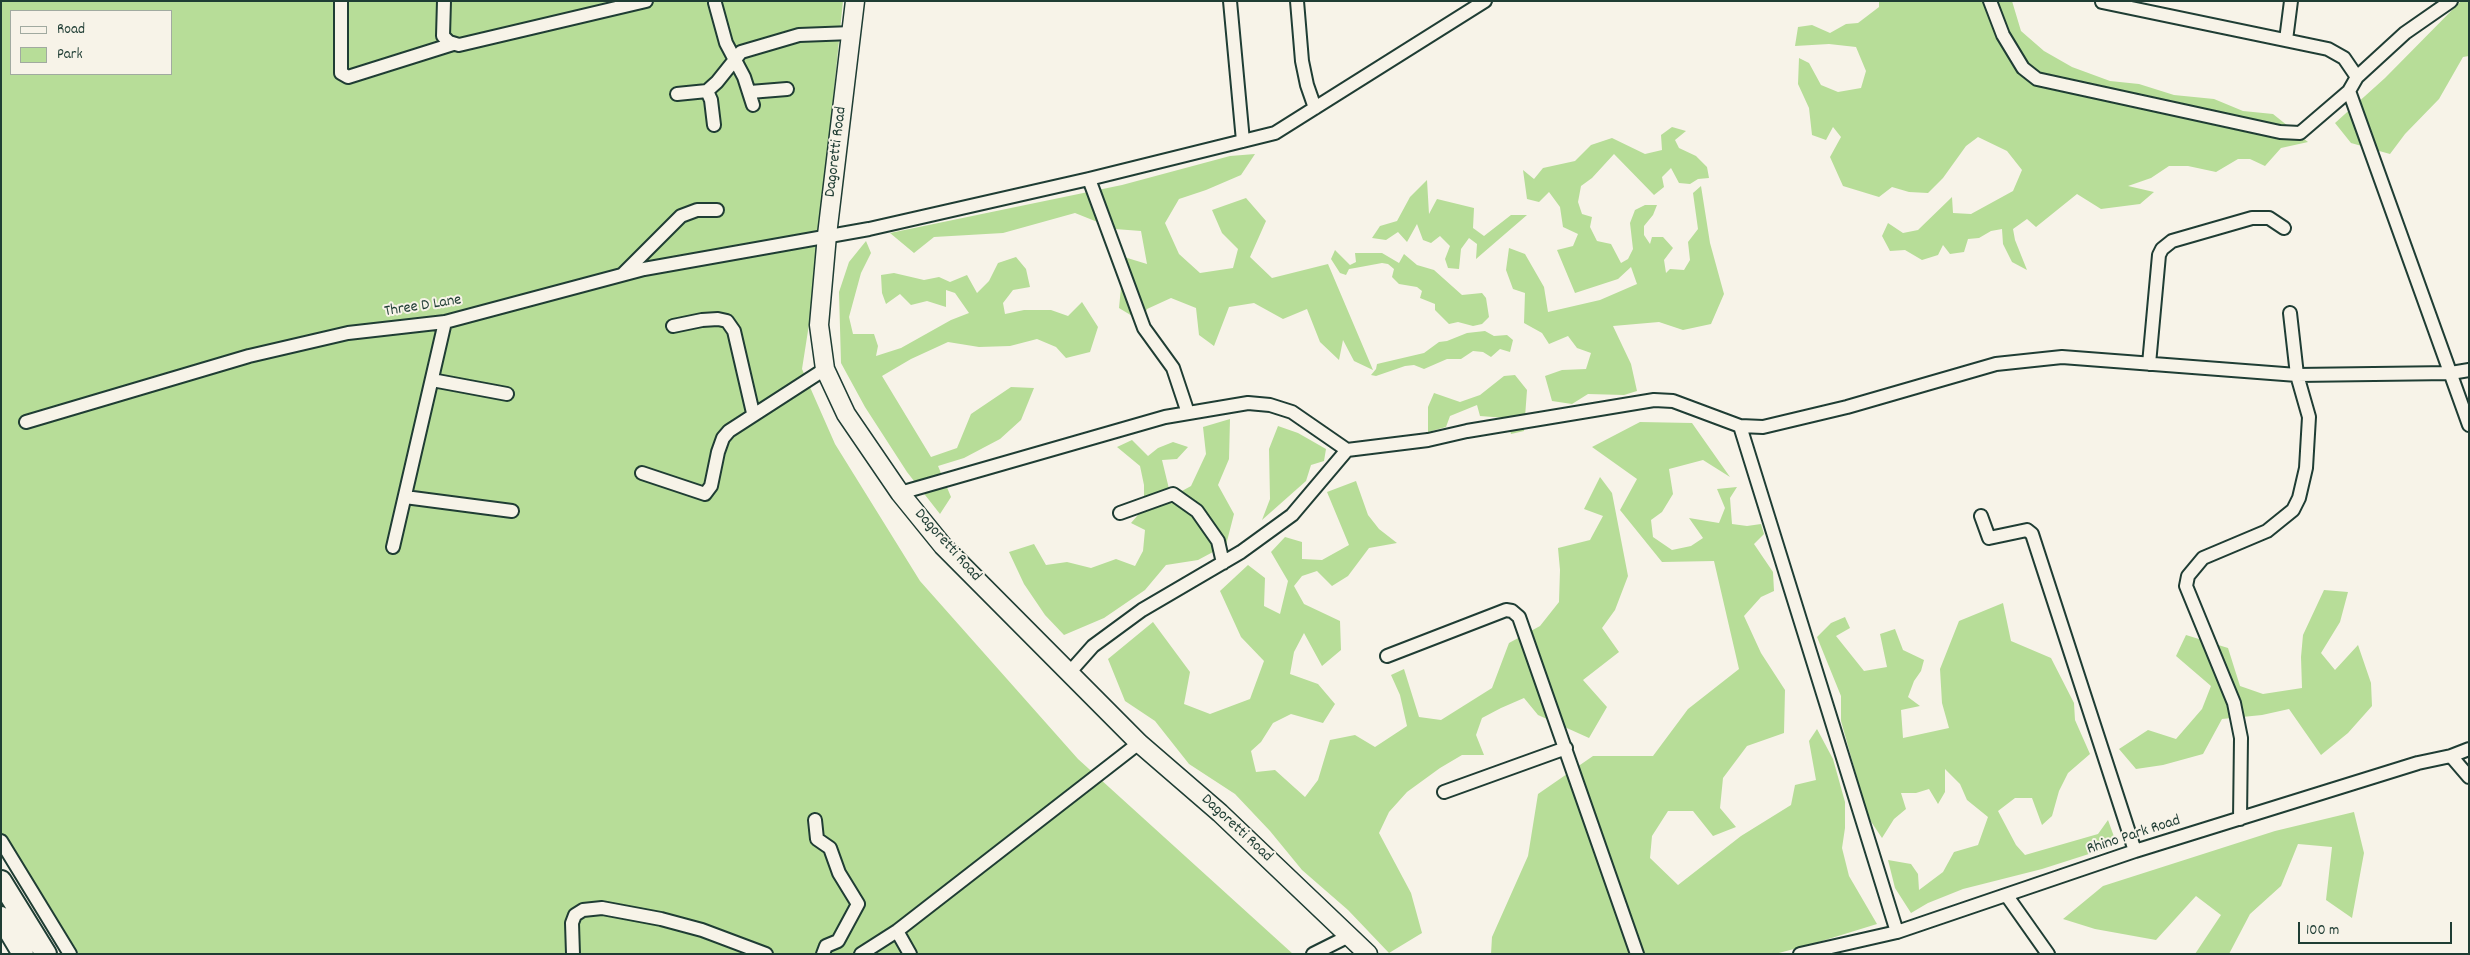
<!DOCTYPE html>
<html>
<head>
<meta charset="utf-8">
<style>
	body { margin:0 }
	#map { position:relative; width:2470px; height:955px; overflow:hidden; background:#f7f3e8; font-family:Dekko,sans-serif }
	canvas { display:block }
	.frame { position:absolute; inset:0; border:2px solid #1f3d34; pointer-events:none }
	.legend { position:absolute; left:10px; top:10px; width:162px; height:65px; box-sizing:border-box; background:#f7f3e8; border:1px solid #a1aaa0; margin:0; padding:6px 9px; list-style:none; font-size:15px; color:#1f3d34 }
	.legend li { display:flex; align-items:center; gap:10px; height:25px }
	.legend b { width:25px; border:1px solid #a1aaa0 }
	.scale { position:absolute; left:2298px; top:922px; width:154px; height:22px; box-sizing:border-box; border:2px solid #1f3d34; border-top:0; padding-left:6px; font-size:15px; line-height:18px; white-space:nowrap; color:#1f3d34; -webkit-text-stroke:4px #f7f3e8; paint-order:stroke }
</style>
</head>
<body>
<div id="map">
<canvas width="2470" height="955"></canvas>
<div class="frame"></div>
<ul class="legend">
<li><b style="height:6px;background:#f7f3e8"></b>Road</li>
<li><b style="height:14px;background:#b7dd98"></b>Park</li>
</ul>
<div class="scale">100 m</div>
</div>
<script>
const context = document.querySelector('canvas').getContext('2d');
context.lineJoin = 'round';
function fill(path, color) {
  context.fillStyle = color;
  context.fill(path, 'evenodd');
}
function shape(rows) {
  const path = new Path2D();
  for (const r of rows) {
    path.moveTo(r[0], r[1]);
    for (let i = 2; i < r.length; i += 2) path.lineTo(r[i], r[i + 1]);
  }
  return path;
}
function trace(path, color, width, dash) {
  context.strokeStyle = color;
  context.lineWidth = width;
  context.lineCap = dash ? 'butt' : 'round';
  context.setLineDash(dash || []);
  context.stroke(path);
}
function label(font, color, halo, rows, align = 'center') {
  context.font = font + ' Dekko,sans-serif';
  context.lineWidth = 4;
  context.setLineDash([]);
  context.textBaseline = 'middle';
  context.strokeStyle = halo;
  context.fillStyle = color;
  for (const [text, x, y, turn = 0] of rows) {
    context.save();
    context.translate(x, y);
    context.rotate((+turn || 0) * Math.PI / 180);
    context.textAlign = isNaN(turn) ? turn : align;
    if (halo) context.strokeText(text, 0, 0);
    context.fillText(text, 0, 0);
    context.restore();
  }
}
const green = shape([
	[1,1,843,1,813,299,802,369,835,444,920,581,1078,759,1293,954,79,954,1,834],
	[11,11,171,11,171,74,11,74],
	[1879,1,2012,1,2021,31,2044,51,2072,67,2110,81,2139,84,2174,95,2214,99,2243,111,2273,114,2308,142,2281,148,2265,166,2250,159,2238,159,2216,172,2188,166,2169,166,2151,178,2128,186,2154,192,2140,204,2101,209,2077,194,2036,227,2027,219,2013,229,2015,240,2027,270,2012,262,2003,244,2002,229,1991,231,1979,238,1968,239,1964,252,1950,254,1943,245,1938,255,1922,260,1905,250,1890,251,1882,236,1888,223,1903,233,1918,230,1952,197,1953,213,1971,214,2013,191,2022,170,2007,151,1978,137,1966,146,1943,178,1928,193,1909,192,1892,187,1879,197,1843,186,1830,157,1841,137,1833,127,1826,140,1812,135,1809,108,1798,84,1799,58,1809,63,1821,85,1838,92,1861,88,1866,71,1856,47,1829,44,1795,46,1798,27,1812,25,1830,33,1846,24,1858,23,1879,7],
	[2461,1,2469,1,2469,56,2463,57,2439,99,2405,134,2390,154,2351,143,2335,123,2385,78],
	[1672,127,1686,131,1675,140,1679,148,1696,156,1707,167,1709,178,1698,179,1690,184,1679,183,1671,168,1662,177,1664,187,1654,195,1614,154,1592,178,1581,186,1578,202,1582,214,1592,217,1590,227,1597,241,1611,244,1621,263,1628,259,1633,249,1630,223,1635,210,1645,205,1657,205,1653,215,1644,226,1644,235,1650,244,1652,237,1663,237,1673,248,1664,260,1666,273,1670,269,1684,270,1690,260,1688,242,1698,229,1693,193,1701,186,1710,243,1724,294,1711,324,1683,330,1659,322,1613,326,1631,364,1637,391,1624,395,1588,394,1572,404,1552,401,1545,376,1562,370,1586,369,1591,353,1577,348,1568,336,1549,344,1542,333,1524,323,1525,293,1513,289,1506,270,1509,248,1525,254,1544,287,1548,312,1600,300,1637,284,1631,267,1618,279,1575,293,1557,250,1573,246,1578,234,1563,227,1560,207,1549,192,1539,202,1527,199,1523,170,1534,179,1543,168,1575,161,1591,145,1612,138,1645,154,1662,150,1661,135],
	[1255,154,1241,175,1206,190,1179,199,1165,223,1179,254,1200,273,1233,268,1238,249,1222,233,1212,210,1246,198,1266,221,1250,257,1272,278,1328,264,1373,370,1354,361,1343,340,1339,360,1320,342,1307,309,1283,319,1254,303,1229,307,1214,346,1199,335,1196,308,1171,298,1147,309,1142,322,1119,308,1124,257,1147,264,1141,231,1115,229,1075,213,1003,233,934,237,914,253,890,233,1122,185,1230,156],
	[1427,180,1429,214,1437,199,1474,208,1473,228,1484,236,1511,215,1527,215,1476,259,1477,244,1469,238,1461,249,1459,269,1448,268,1445,259,1450,246,1440,236,1431,243,1423,240,1417,224,1407,242,1398,232,1386,240,1372,238,1380,226,1397,221,1410,197],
	[866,241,871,253,861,273,849,317,853,334,874,334,878,346,876,356,901,348,951,320,969,313,955,293,946,290,946,307,927,301,911,305,900,294,886,304,882,293,881,275,894,273,924,280,939,277,950,282,967,275,977,293,989,281,998,263,1016,257,1026,269,1030,287,1013,290,1003,303,1005,314,1024,310,1051,310,1068,316,1082,302,1098,327,1090,352,1066,358,1056,347,1037,339,1010,346,979,347,948,342,911,359,882,376,931,457,957,448,971,414,1011,387,1034,388,1021,420,1000,439,964,458,938,466,951,497,940,514,907,472,865,407,841,363,839,292,849,262],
	[1335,250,1350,265,1356,262,1355,253,1382,253,1399,263,1404,254,1417,265,1434,270,1462,295,1482,293,1486,298,1489,317,1482,324,1473,326,1458,322,1449,324,1435,310,1435,304,1420,298,1422,291,1417,287,1399,284,1392,277,1394,269,1388,264,1382,263,1355,268,1349,269,1346,275,1340,273,1331,259],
	[1485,331,1494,336,1507,335,1513,340,1510,352,1500,349,1491,357,1483,352,1473,351,1461,359,1447,359,1424,369,1414,365,1405,366,1376,376,1371,375,1376,369,1377,364,1424,353,1439,342,1447,341,1467,333],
	[1515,375,1527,390,1524,431,1511,434,1506,418,1480,416,1477,405,1450,416,1446,427,1428,432,1428,407,1434,393,1460,402,1480,395,1504,376],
	[1230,419,1229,459,1218,485,1234,514,1226,545,1198,560,1166,565,1145,590,1104,618,1064,635,1045,615,1024,584,1009,552,1034,544,1046,565,1067,562,1091,568,1116,559,1135,566,1143,551,1145,530,1131,523,1144,508,1144,485,1140,466,1117,447,1132,440,1148,456,1158,448,1173,442,1188,447,1177,459,1162,460,1171,497,1191,486,1206,454,1203,427],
	[1640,422,1692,423,1730,477,1703,460,1669,469,1673,494,1662,512,1651,520,1653,537,1672,550,1691,546,1703,538,1689,518,1719,523,1725,508,1717,489,1737,487,1730,498,1732,524,1747,526,1761,524,1764,534,1754,544,1773,572,1774,591,1761,597,1744,616,1761,653,1785,690,1784,733,1747,746,1723,778,1720,808,1736,827,1713,836,1693,811,1668,811,1652,836,1650,858,1678,885,1741,836,1791,805,1795,785,1816,780,1809,741,1817,729,1833,759,1845,802,1845,828,1842,848,1849,876,1877,924,1809,945,1775,954,1491,954,1492,937,1528,856,1538,794,1593,756,1653,756,1688,709,1739,669,1714,561,1662,562,1620,510,1637,479,1592,447],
	[1278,426,1298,433,1326,449,1324,461,1311,465,1306,481,1262,520,1270,499,1269,449],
	[1600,477,1612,493,1628,576,1615,610,1602,628,1619,652,1583,680,1607,707,1589,738,1538,715,1524,698,1501,708,1482,718,1476,735,1484,755,1462,755,1440,768,1407,792,1389,812,1379,833,1411,893,1422,933,1389,953,1348,910,1302,870,1270,831,1235,794,1189,764,1155,721,1125,701,1108,659,1153,622,1190,672,1184,704,1210,714,1250,699,1264,661,1241,637,1220,591,1248,565,1265,578,1264,606,1280,614,1288,581,1271,552,1285,537,1302,542,1302,559,1322,560,1349,545,1327,492,1356,481,1368,515,1379,529,1397,543,1369,548,1348,576,1332,586,1317,571,1302,576,1294,586,1304,604,1340,621,1341,650,1322,666,1304,633,1294,652,1290,674,1318,684,1335,704,1323,723,1291,714,1273,723,1261,742,1251,751,1256,772,1275,770,1305,797,1318,780,1330,740,1355,735,1375,747,1407,726,1400,695,1391,675,1404,669,1419,717,1441,720,1492,688,1509,643,1540,626,1559,602,1560,570,1558,548,1590,540,1603,516,1584,509],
	[2324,590,2348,592,2340,622,2321,653,2335,670,2358,645,2371,683,2372,706,2348,733,2321,755,2289,709,2262,715,2222,719,2203,754,2163,765,2136,769,2119,749,2148,730,2176,739,2202,709,2211,686,2176,656,2186,635,2228,648,2240,686,2263,694,2302,688,2301,657,2303,635],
	[2003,603,2011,641,2051,658,2074,703,2075,720,2090,754,2068,773,2059,791,2052,816,2042,825,2032,798,2015,798,1998,811,2016,845,2025,855,2098,834,2108,820,2117,845,2042,869,1963,889,1928,903,1911,913,1895,888,1888,860,1911,864,1918,874,1919,890,1943,872,1954,852,1978,845,1988,817,1967,800,1960,784,1945,769,1945,792,1938,804,1929,789,1916,793,1901,793,1906,809,1894,819,1882,838,1868,817,1841,721,1841,696,1817,637,1831,623,1845,617,1850,628,1836,636,1864,671,1887,667,1880,634,1895,629,1903,650,1924,660,1921,671,1914,681,1908,697,1920,706,1901,710,1903,738,1949,728,1942,703,1940,669,1959,621],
	[2354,812,2364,853,2352,918,2326,900,2332,847,2298,844,2281,886,2250,914,2229,954,2195,954,2221,915,2196,896,2156,940,2095,929,2063,919,2103,886,2275,831]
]);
const minor = shape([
	[341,1,341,73,348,77,453,44],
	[444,1,443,36,449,42,459,45,646,1],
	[1230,1,1243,141],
	[1297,1,1302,61,1307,85,1315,108],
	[1990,1,2003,35,2023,68,2037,79,2280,132,2300,133,2349,91,2357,77,2405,33,2451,1],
	[2102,2,2328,49,2344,58,2357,77],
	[715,3,726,43,744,77,753,105],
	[2286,40,2291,1],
	[707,91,711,100,714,125],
	[2349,91,2469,425],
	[750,92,787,89],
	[677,94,707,91,717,82,741,52,799,35,852,33],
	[1089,179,1144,328,1173,368,1188,413],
	[623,274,681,216,697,210,717,210],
	[2290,313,2297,375,2451,373,2469,370],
	[673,326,702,320,718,319,727,321,734,331,753,413],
	[2149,364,2159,255,2162,249,2172,241,2252,218,2269,218,2284,228],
	[432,380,507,394],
	[26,422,249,356,348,333,445,322,644,269,869,229,1089,179,1275,133,1485,1],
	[1740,426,1897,932],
	[642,473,705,494,711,486,718,452,723,438,729,431,825,369],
	[900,493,1165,417,1248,403,1270,405,1292,412,1347,450,1428,440,1467,431,1654,400,1673,401,1740,426,1763,427,1847,407,1996,364,2062,357,2297,375,2309,417,2306,468,2299,498,2293,510,2267,531,2203,558,2188,576,2186,586,2234,703,2241,738,2240,819],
	[405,497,512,511],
	[1120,513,1173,494,1197,511,1218,541,1223,563],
	[1981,516,1989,538,2027,530,2032,534,2135,851],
	[393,547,445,322],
	[1387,656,1506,610,1512,611,1519,617,1637,954],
	[1069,673,1093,646,1142,610,1241,552,1292,515,1347,450],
	[2451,756,2469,777],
	[1444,792,1566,748],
	[815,820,817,839,830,848,839,873,858,904,838,941,826,946,823,954],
	[1,841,70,954],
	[2007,896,2048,954],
	[897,931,910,954],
	[573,954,572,923,575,915,583,910,602,908,661,919,702,930,766,954],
	[861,954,897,931,1139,743],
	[1313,954,1349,936],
	[1800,954,1897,932,2135,851,2418,763,2451,756,2469,749]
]);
const secondary = shape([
	[855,1,827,235,819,325,825,369,846,414,900,493,943,546,1139,743,1220,813,1368,954]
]);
const trunk = shape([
	[1,881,46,954],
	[1,917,23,954]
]);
const streetNames = [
	["Dagoretti Road",837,152,-83],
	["Three D Lane",423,307,-9],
	["Dagoretti Road",947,546,48],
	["Dagoretti Road",1236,829,43],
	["Rhino Park Road",2134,836,-18]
];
fill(green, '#b7dd98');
trace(minor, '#1f3d34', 16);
trace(secondary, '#1f3d34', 21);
trace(trunk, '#1f3d34', 24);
trace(minor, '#f7f3e8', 12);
trace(secondary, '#f7f3e8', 18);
trace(trunk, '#f7f3e8', 20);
label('16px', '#1f3d34', '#f7f3e8', streetNames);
</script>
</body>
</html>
